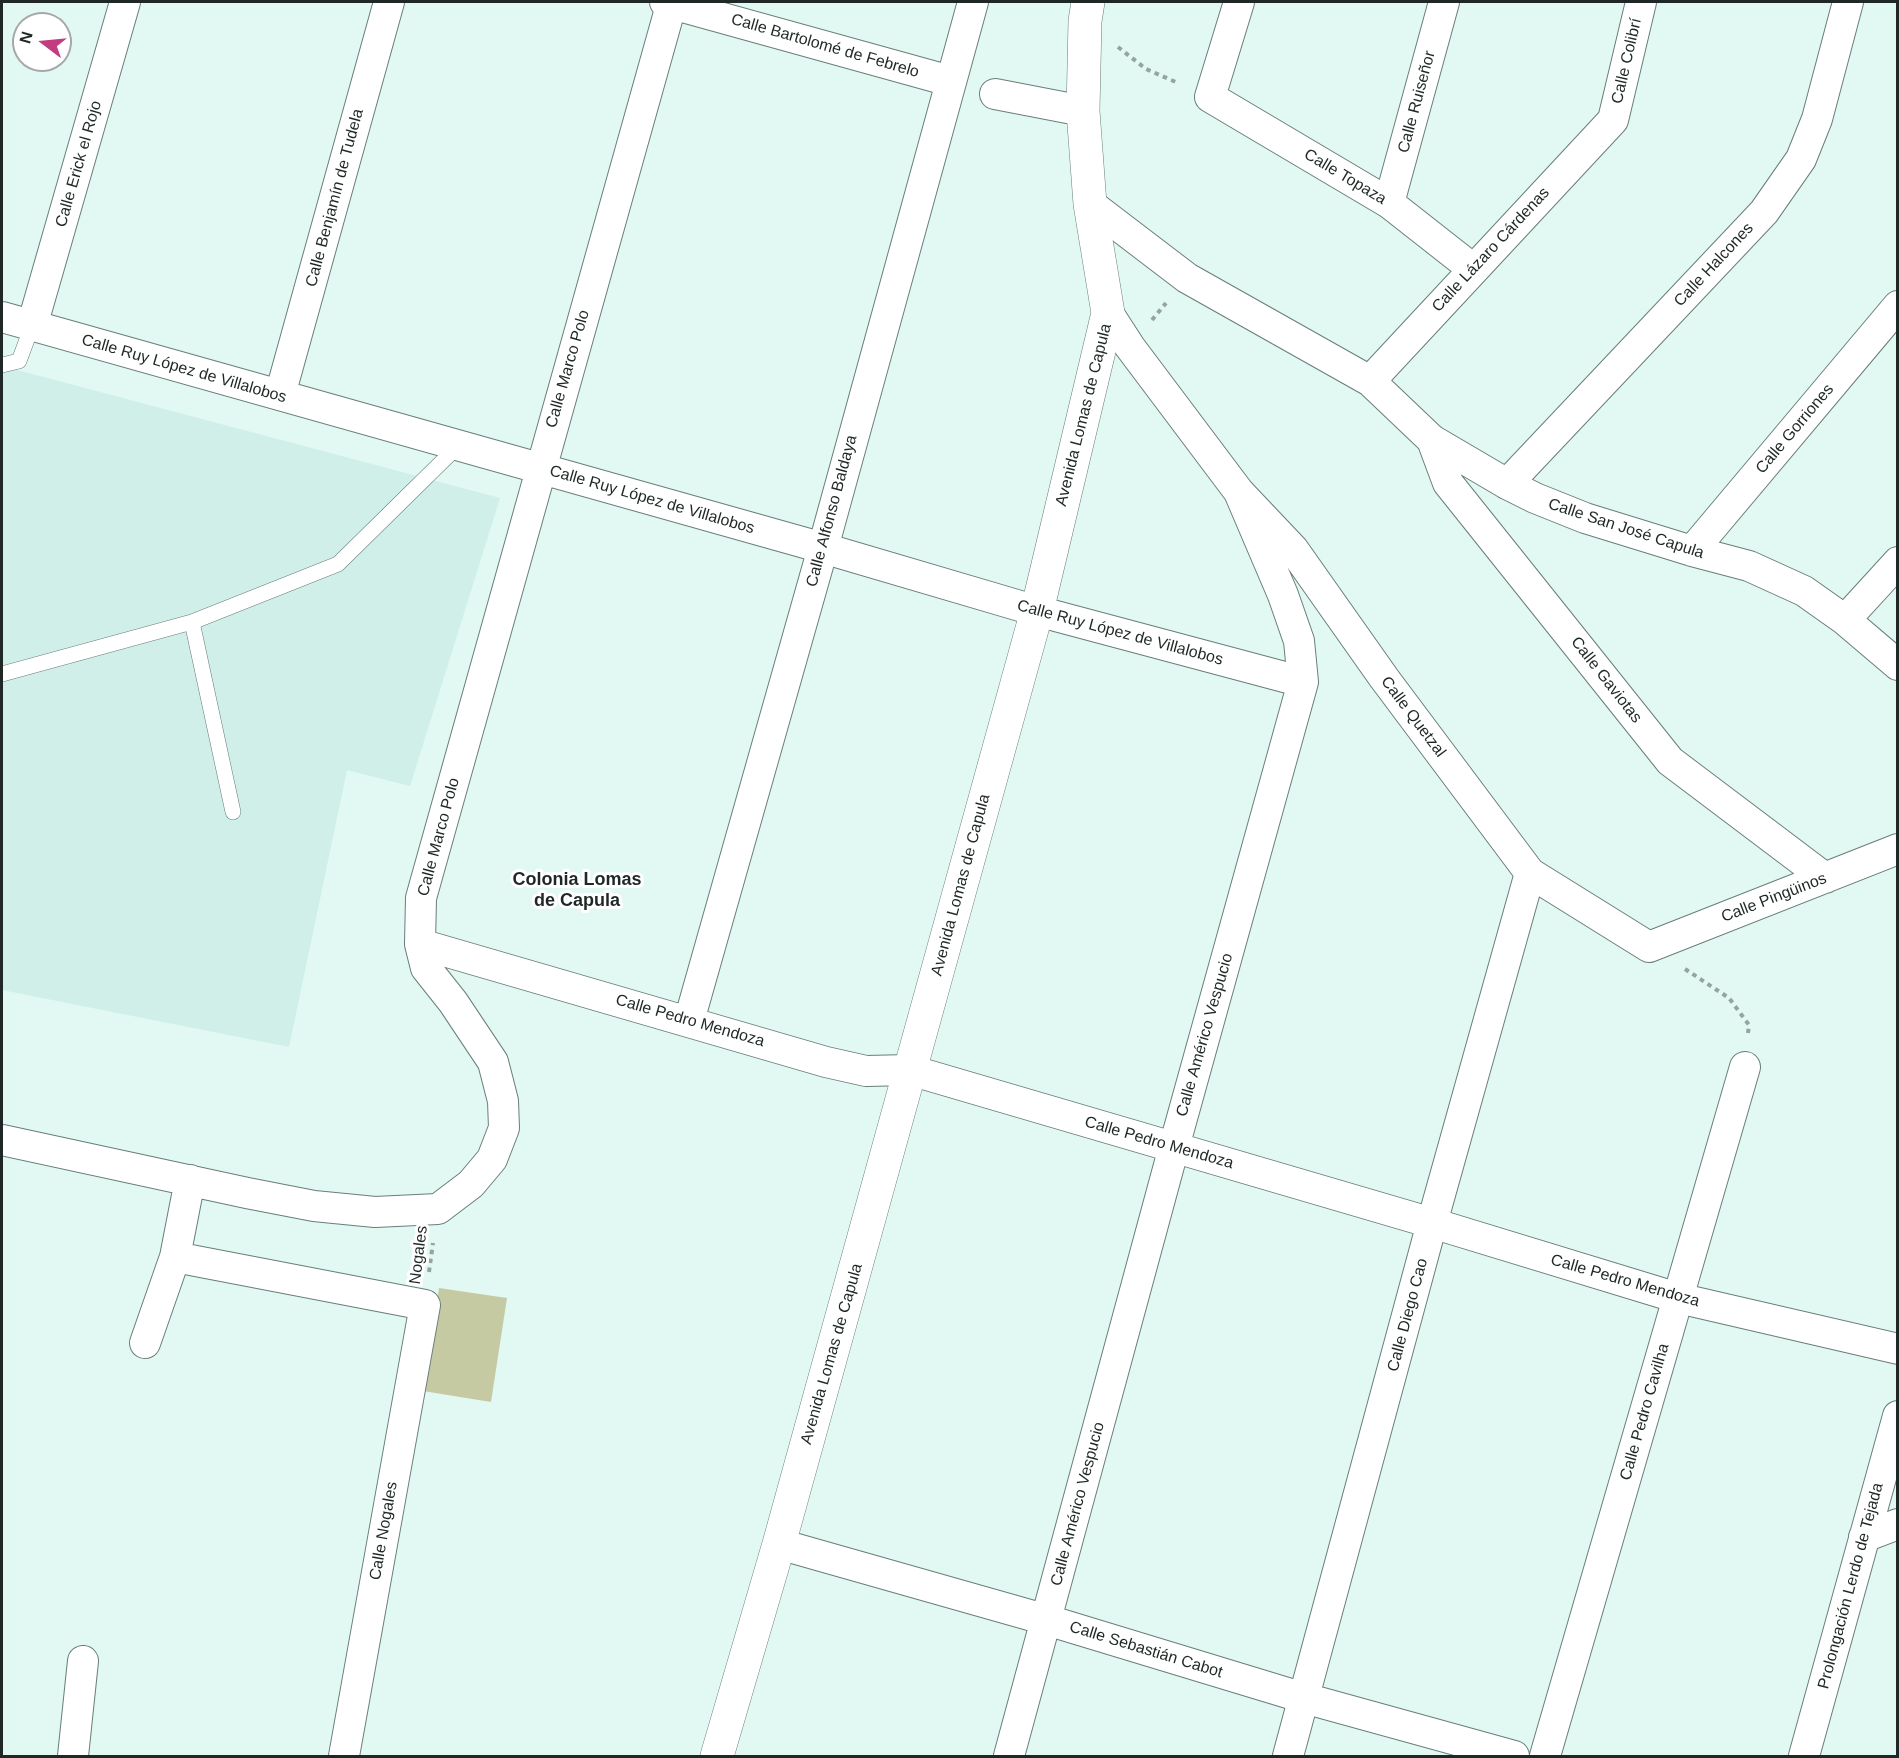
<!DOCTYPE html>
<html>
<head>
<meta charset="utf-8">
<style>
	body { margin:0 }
	#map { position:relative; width:1899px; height:1758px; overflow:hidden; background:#e1f8f3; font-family:Arial,sans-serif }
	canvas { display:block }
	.frame { position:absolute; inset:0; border:3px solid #1f2826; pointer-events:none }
	.north { position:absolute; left:12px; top:12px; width:60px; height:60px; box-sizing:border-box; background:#fff; border:2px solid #a5a9a8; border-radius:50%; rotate:286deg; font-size:16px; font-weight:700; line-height:24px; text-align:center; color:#1f2826 }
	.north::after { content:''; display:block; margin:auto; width:21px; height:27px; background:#c23d80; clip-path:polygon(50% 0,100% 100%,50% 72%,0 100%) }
</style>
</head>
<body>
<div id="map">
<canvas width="1899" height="1758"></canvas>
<div class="frame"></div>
<div class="north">N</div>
</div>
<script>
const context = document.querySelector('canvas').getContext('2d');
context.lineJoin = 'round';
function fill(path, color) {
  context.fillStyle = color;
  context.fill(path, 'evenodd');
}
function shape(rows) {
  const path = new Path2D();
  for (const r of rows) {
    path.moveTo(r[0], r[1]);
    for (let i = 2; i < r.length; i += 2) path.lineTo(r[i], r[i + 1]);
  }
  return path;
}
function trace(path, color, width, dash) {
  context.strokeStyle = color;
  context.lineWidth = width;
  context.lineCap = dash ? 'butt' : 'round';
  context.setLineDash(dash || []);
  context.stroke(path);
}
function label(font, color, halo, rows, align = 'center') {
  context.font = font + ' Arial,sans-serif';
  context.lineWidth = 6;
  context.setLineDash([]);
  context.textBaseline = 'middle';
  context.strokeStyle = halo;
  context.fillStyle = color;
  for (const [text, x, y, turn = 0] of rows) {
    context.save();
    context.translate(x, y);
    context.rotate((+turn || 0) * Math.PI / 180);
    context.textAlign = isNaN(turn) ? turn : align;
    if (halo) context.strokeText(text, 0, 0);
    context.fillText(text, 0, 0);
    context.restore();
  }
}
const built = shape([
	[2,366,500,498,410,786,347,770,289,1047,2,990]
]);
const green = shape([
	[439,1288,507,1298,491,1402,423,1391]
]);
const path = shape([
	[1118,47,1146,69,1178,83],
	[1152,320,1166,303],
	[1685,969,1729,998,1749,1025,1748,1033],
	[429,1272,433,1243]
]);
const service = shape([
	[2,365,19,361,32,326],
	[192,622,233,812],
	[2,674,192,622,338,564,458,446]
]);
const minor = shape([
	[665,2,950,81],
	[1239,2,1210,97,1389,203,1473,269],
	[995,94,1083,111],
	[1389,203,1444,2],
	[1090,204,1187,278,1370,381,1432,440,1507,484,1535,498,1585,518,1692,551,1749,566,1804,591,1845,620,1898,665],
	[1108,313,1130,347,1239,492,1293,549,1384,678,1530,873,1649,947,1898,849],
	[2,317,823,548,1037,611,1303,682],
	[32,326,125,2],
	[1370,381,1613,120,1641,2],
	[280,395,389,2],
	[1432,440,1448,483,1670,761,1825,878],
	[1507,484,1764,212,1801,159,1817,119,1848,2],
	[1692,551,1898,306],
	[1845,620,1898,562],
	[420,944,826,1062,866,1071,910,1070,1432,1223,1678,1298,1898,1349],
	[689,1021,823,548,973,2],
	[2,1140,247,1193,314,1206,375,1212,438,1209,471,1184,492,1159,504,1128,503,1101,493,1062,453,1002,426,968,420,944,421,898,672,2],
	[175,1257,425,1305,344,1756],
	[145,1343,175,1257,190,1180],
	[1864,1537,1898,1524],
	[779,1544,1047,1620,1304,1698,1514,1756],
	[73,1756,83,1661],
	[1009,1756,1174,1147,1303,682,1299,641,1283,595,1239,492],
	[1288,1756,1432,1223,1530,873],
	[1545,1756,1745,1067],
	[1804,1756,1898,1416]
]);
const tertiary = shape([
	[717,1756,779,1544,1037,611,1108,313,1090,204,1083,111,1085,21,1088,2]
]);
const streetNames = [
	["Calle Bartolomé de Febrelo",825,46,16],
	["Calle Colibrí",1627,61,-77],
	["Calle Ruiseñor",1417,102,-75],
	["Calle Erick el Rojo",79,164,-74],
	["Calle Topaza",1345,177,31],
	["Calle Benjamín de Tudela",335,198,-75],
	["Calle Lázaro Cárdenas",1491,250,-47],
	["Calle Halcones",1714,265,-47],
	["Calle Ruy López de Villalobos",184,369,16],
	["Calle Marco Polo",568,369,-74],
	["Avenida Lomas de Capula",1084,415,-76],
	["Calle Gorriones",1795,429,-50],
	["Calle Ruy López de Villalobos",652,500,16],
	["Calle Alfonso Baldaya",832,511,-75],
	["Calle San José Capula",1626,529,18],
	["Calle Ruy López de Villalobos",1120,633,15],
	["Calle Gaviotas",1606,680,52],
	["Calle Quetzal",1413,717,53],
	["Calle Marco Polo",439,837,-75],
	["Avenida Lomas de Capula",961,885,-75],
	["Calle Pingüinos",1774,898,-21],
	["Calle Pedro Mendoza",690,1021,16],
	["Calle Américo Vespucio",1205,1035,-74],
	["Calle Pedro Mendoza",1159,1143,16],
	["Nogales",419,1255,-83],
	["Calle Pedro Mendoza",1625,1281,16],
	["Calle Diego Cao",1408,1315,-75],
	["Avenida Lomas de Capula",832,1354,-74],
	["Calle Pedro Cavilha",1645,1412,-74],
	["Calle Américo Vespucio",1078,1504,-75],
	["Calle Nogales",384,1531,-80],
	["Prolongación Lerdo de Tejada",1851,1586,-75],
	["Calle Sebastián Cabot",1146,1650,17]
];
const neighbourhoodNames = [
	["Colonia Lomas",577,880],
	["de Capula",577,901]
];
fill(built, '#cfefe8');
fill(green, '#c6caa2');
trace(service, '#697e7a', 16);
trace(minor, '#697e7a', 32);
trace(tertiary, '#697e7a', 34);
trace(path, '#94a5a1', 4, [4.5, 4.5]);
trace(service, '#fff', 15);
trace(minor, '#fff', 30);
trace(tertiary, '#fff', 33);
label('16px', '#1f2826', '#fff', streetNames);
label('bold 18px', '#1f2826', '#fff', neighbourhoodNames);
</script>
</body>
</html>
